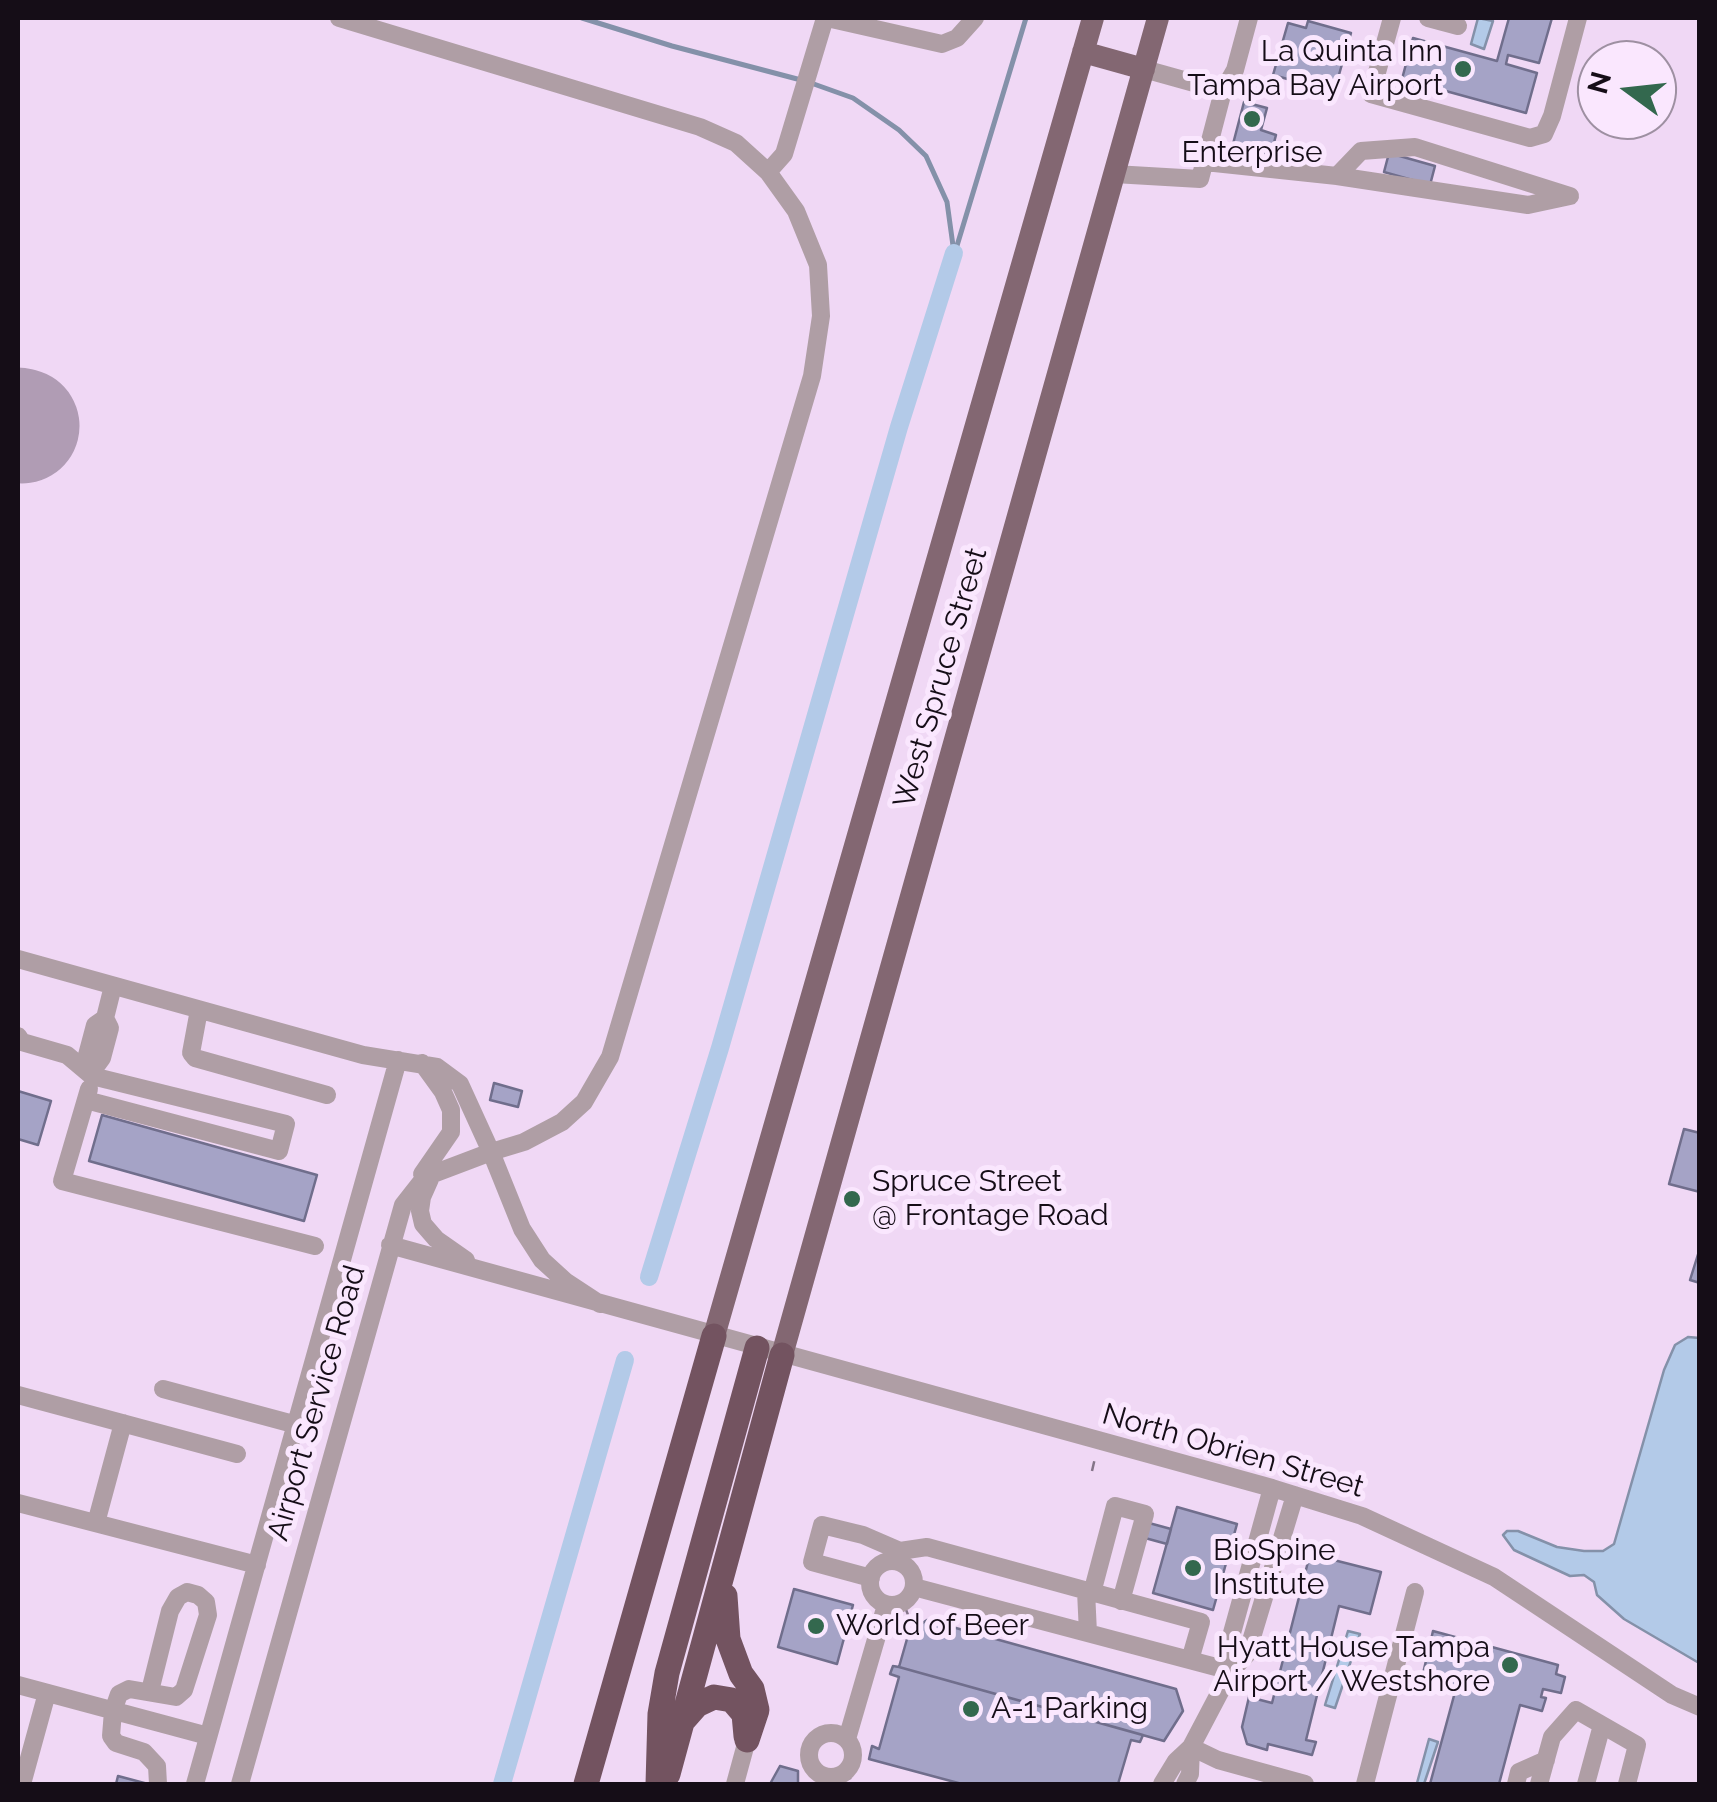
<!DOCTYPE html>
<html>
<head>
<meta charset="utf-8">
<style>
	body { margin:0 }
	#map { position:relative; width:1717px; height:1802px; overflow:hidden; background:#f0d8f5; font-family:Raleway,sans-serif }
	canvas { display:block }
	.frame { position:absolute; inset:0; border:20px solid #150d17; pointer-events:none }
	.north { position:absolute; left:1577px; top:40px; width:100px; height:100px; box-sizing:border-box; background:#fae7fe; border:2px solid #9e90a2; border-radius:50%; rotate:285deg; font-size:28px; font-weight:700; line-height:40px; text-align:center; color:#150d17 }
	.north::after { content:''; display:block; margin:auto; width:35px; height:45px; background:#33684e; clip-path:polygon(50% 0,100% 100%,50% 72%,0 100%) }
</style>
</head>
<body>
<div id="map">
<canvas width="1717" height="1802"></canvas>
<div class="frame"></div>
<div class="north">N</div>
</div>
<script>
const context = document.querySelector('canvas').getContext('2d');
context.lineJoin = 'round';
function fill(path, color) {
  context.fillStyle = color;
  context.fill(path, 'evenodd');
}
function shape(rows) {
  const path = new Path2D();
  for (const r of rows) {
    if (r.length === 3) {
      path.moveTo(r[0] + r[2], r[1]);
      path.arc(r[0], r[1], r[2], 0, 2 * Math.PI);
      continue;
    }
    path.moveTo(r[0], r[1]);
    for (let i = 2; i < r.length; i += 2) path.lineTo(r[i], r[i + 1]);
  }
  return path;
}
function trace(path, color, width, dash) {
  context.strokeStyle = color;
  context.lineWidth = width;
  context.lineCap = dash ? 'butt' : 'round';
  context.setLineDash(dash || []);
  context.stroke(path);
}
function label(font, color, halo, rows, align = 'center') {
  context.font = font + ' Raleway,sans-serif';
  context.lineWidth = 10;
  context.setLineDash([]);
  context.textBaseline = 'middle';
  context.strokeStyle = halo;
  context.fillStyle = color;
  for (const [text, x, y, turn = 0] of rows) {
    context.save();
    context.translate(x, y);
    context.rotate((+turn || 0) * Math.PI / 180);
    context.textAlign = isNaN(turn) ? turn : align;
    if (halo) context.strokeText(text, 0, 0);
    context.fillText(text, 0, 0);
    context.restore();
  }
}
const water = shape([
	[1478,18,1493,21,1484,49,1471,44,1478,18],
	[1688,1337,1700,1338,1699,1663,1624,1619,1597,1595,1594,1582,1584,1575,1570,1576,1514,1550,1503,1535,1507,1531,1518,1531,1557,1547,1584,1551,1603,1551,1614,1544,1664,1370,1675,1345,1688,1337],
	[1348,1631,1360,1634,1335,1708,1325,1705,1348,1631],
	[1429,1739,1438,1742,1424,1784,1417,1783,1429,1739]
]);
const stream = shape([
	[582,18,672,46,801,80],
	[811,83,853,98,899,130,926,156,947,202,954,253],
	[956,249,1026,18]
]);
const canal = shape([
	[649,1277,720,1048,899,427,954,253],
	[502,1784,625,1360]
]);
const runway = shape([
	[18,425,22,426]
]);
const building = shape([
	[1509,18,1552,18,1539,63,1508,55,1506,64,1537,73,1526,113,1402,79,1413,38,1497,61,1509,18],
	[1308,21,1351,33,1334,92,1273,75,1288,23,1306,28,1308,21],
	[1244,102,1267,108,1261,130,1276,135,1271,154,1233,144,1244,102],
	[1389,153,1435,166,1430,185,1384,172,1389,153],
	[494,1083,522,1091,518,1107,490,1100,494,1083],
	[18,1091,51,1101,38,1145,18,1139,18,1091],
	[102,1115,317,1175,304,1221,89,1161,102,1115],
	[1684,1129,1700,1133,1700,1192,1669,1184,1684,1129],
	[1700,1248,1700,1283,1690,1280,1700,1248],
	[1177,1507,1237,1524,1213,1610,1153,1593,1177,1507],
	[1149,1523,1171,1529,1167,1544,1145,1538,1149,1523],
	[1310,1554,1381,1572,1370,1614,1339,1606,1306,1740,1316,1742,1312,1755,1268,1744,1267,1750,1247,1744,1242,1727,1249,1697,1272,1703,1310,1554],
	[794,1589,853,1605,837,1664,778,1647,794,1589],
	[927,1620,1176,1689,1183,1711,1164,1741,899,1667,909,1632,927,1620],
	[1433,1631,1558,1665,1556,1674,1565,1677,1561,1693,1543,1689,1541,1697,1546,1698,1542,1711,1520,1705,1499,1784,1430,1784,1455,1692,1421,1682,1433,1631],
	[893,1666,899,1667,1143,1735,1140,1742,1131,1740,1118,1784,962,1784,869,1759,872,1746,879,1749,899,1677,890,1674,893,1666],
	[780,1766,798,1771,798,1784,770,1784,780,1766],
	[118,1776,148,1784,116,1784,118,1776]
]);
const path = shape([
	[1092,1471,1095,1458],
	[905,1607,910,1620],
	[847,1770,852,1784]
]);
const minor = shape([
	[339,18,700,127,736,143,768,172,796,211,818,265,821,316,812,376,610,1057,584,1102,562,1122,524,1142,491,1152,522,1229,542,1260,565,1281,600,1304],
	[827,18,942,44,957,38,975,18],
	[1392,18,1371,94,1530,138,1544,134,1552,116,1578,18],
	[1428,18,1458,26],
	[1144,69,1223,91],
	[1205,162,1337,176,1528,205,1570,196,1415,147,1361,151,1337,176],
	[768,172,784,154,825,18],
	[1114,174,1200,179,1223,91,1235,70,1249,18],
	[18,959,363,1055,437,1067,460,1084,491,1152,425,1177,403,1205,240,1784],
	[199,1010,191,1053,195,1058,327,1095],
	[105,1018,110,1028,102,1058,94,1069,87,1055,95,1025,105,1018,113,986],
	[18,1036,22,1042,67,1055,92,1076,286,1124,279,1151,86,1100],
	[422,1063,443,1092,451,1110,451,1132,422,1174],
	[89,1089,62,1181,315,1246],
	[430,1179,422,1197,420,1211,423,1224,436,1239,466,1260],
	[390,1245,1272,1488,1362,1516,1494,1577,1672,1695,1700,1707],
	[163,1389,297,1425],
	[18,1395,237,1454],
	[18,1503,257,1565],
	[96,1523,123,1423],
	[892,1583,22],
	[871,1578,812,1562,822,1525,863,1535,900,1551,927,1547,1201,1622,1190,1660],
	[914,1587,1231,1671],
	[1086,1591,1088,1633],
	[1092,1593,1115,1506,1145,1514,1121,1601],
	[1231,1671,1227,1651,1272,1488],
	[18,1685,208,1736],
	[150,1691,170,1611,178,1597,187,1592,198,1595,206,1602,208,1615,184,1690,176,1697,129,1689,119,1694,113,1711,111,1736,116,1743,144,1752,157,1766,158,1784],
	[831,1755,22],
	[847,1739,886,1605],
	[1191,1747,1218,1760,1305,1784],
	[22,1784,47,1693],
	[195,1784,398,1060],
	[735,1784,747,1740],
	[1162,1784,1176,1761,1191,1747,1231,1671,1247,1654,1295,1495],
	[1185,1784,1190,1774,1191,1747],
	[1365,1784,1415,1592],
	[1516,1784,1519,1772,1546,1760],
	[1539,1784,1552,1737,1576,1710,1637,1745,1627,1784],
	[1586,1784,1602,1725]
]);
const major = shape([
	[1083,52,1144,69],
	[714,1336,1093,18],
	[782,1355,1158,18]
]);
const highway = shape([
	[725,1596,728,1639,741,1674,752,1689,757,1710,747,1740],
	[682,1722,697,1705,714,1697,732,1700,744,1714,746,1736],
	[668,1774,782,1355],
	[586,1784,714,1336],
	[658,1784,660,1714,667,1673,757,1348]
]);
const markers = [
	[1463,69,10,"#33684e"],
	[1252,119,10,"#33684e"],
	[852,1199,10,"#33684e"],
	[1193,1568,10,"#33684e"],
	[816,1626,10,"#33684e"],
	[1510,1665,10,"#33684e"],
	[971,1709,10,"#33684e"]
];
const poiNames = [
	["La Quinta Inn",1443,52,"right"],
	["Tampa Bay Airport",1443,86,"right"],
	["Enterprise",1252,153,"center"],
	["Spruce Street",872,1182],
	["@ Frontage Road",872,1216],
	["BioSpine",1213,1551],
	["Institute",1213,1585],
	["World of Beer",836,1626],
	["Hyatt House Tampa",1490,1648,"right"],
	["Airport / Westshore",1490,1682,"right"],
	["A-1 Parking",991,1709]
];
const streetNames = [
	["West Spruce Street",941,678,-74],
	["Airport Service Road",317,1403,-74],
	["North Obrien Street",1233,1451,16]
];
fill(water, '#b3cae8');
trace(water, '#8491a9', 2.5);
trace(stream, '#8491a9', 5);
trace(canal, '#b3cae8', 18);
trace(runway, '#b09cb4', 115);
fill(building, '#a5a3c6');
trace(building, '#706e8c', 2.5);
trace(path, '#847488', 2.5, [10, 5]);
trace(minor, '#af9ea5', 18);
trace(major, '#836772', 22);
trace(highway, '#735360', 25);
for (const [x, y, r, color] of markers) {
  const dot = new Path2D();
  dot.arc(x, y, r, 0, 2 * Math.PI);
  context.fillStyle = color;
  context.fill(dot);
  trace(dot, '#fae7fe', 4);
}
label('30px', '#150d17', '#fae7fe', poiNames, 'left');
label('30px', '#150d17', '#fae7fe', streetNames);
</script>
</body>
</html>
